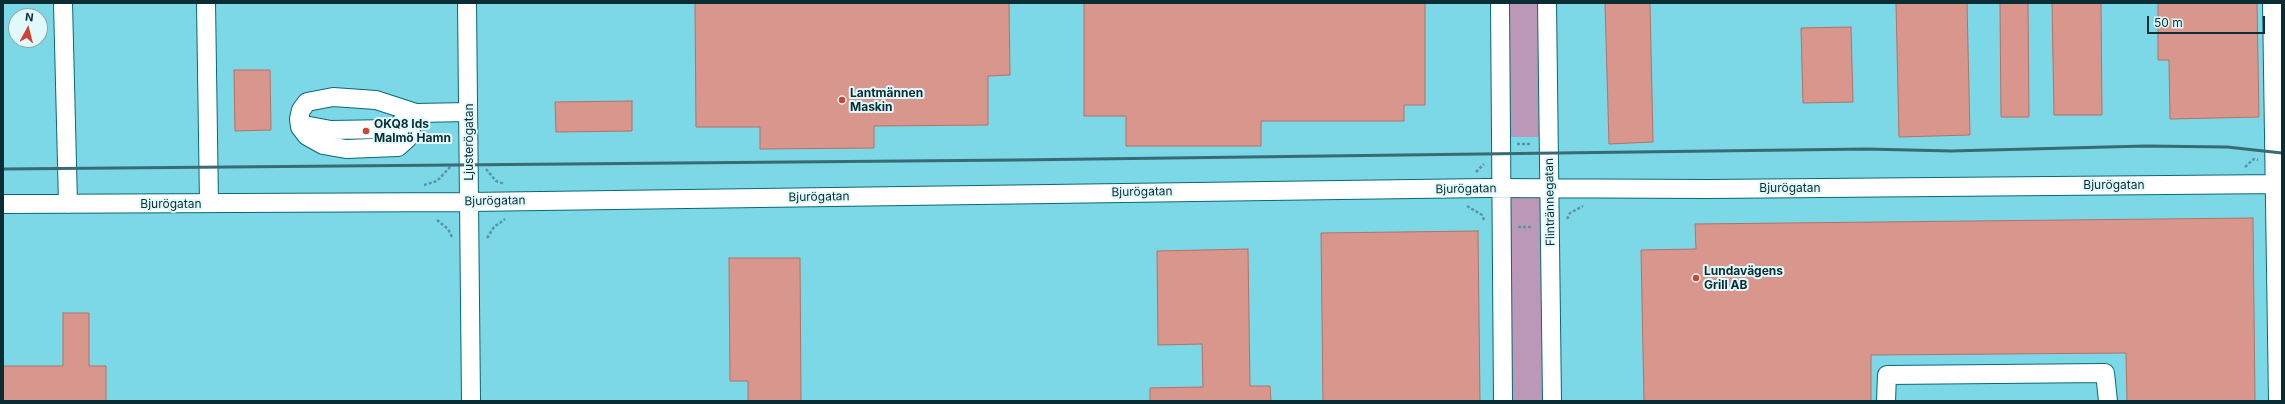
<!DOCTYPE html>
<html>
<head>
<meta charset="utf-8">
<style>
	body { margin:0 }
	#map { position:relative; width:2285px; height:404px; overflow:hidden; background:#92e2ef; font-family:Inter,sans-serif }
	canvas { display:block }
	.frame { position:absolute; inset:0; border:4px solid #0a2d33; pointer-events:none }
	.north { position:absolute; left:8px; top:8px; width:40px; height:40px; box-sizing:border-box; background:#e2f9fc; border:1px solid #8ca7ac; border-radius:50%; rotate:7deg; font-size:11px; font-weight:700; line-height:16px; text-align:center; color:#0a2d33 }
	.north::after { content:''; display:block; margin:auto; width:14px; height:18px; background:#d04335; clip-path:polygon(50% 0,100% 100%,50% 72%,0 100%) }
	.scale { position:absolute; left:2147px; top:16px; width:118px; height:18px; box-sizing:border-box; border:2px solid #0a2d33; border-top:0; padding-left:5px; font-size:12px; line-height:14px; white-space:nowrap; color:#0a2d33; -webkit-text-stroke:3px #e2f9fc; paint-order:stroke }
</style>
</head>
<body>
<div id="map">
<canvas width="2285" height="404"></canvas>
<div class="frame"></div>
<div class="north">N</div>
<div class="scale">50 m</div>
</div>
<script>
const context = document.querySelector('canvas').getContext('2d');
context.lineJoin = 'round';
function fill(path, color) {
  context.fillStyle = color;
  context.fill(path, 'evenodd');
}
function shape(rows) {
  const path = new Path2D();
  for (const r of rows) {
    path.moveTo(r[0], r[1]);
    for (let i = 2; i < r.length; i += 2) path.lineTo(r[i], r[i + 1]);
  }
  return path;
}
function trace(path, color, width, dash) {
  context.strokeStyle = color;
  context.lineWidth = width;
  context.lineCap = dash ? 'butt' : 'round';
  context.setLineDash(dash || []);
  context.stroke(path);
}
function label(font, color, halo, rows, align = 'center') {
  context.font = font + ' Inter,sans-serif';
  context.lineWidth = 4;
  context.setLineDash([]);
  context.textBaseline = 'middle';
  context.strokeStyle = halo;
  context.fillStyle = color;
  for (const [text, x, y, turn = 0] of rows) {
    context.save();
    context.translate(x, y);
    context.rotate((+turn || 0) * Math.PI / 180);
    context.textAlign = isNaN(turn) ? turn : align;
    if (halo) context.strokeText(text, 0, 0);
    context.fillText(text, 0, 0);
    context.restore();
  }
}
const built = shape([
	[3,3,2282,3,2282,401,3,401],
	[16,16,40,16,40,40,16,40]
]);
const green = shape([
	[1508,3,1537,3,1539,137,1510,137],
	[1540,195,1542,401,1512,401,1509,196]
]);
const building = shape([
	[695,3,1009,3,1010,75,988,76,988,125,874,126,874,148,760,149,760,127,696,127,695,3],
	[1084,3,1425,3,1425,105,1404,105,1404,121,1261,121,1261,146,1126,146,1126,116,1084,116,1084,3],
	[1605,3,1650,3,1653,142,1609,144,1605,3],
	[1896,3,1967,3,1970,135,1899,137,1896,3],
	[2000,3,2028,3,2029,117,2001,117,2000,3],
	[2052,3,2101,3,2102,115,2054,115,2052,3],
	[2158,3,2257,3,2259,117,2170,119,2169,60,2158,60,2158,3],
	[1851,27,1853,102,1803,103,1801,28,1851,27],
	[234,70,270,70,271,130,235,131,234,70],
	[632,101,632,131,556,132,555,102,632,101],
	[2253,218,2255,401,2127,401,2126,353,1871,355,1871,401,1644,401,1641,250,1696,249,1695,224,2253,218],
	[1478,231,1480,401,1323,401,1321,233,1478,231],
	[1248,249,1250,386,1270,386,1271,401,1150,401,1150,388,1203,387,1202,344,1158,345,1157,251,1248,249],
	[729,258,800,258,801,401,748,401,748,381,730,381,729,258],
	[63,313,89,313,89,366,106,366,106,401,3,401,3,366,63,366,63,313]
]);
const path = shape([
	[1517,144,1532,144],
	[2245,167,2254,159,2258,160],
	[486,169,496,181,505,184],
	[1476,172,1484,164],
	[424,185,437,181,452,165],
	[1467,206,1482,215,1484,220],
	[1567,219,1570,213,1583,206],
	[437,220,448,229,452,237],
	[1518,227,1533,227],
	[487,238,494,227,505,219]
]);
const minor = shape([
	[63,3,68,204],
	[206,3,209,203],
	[467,3,471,401],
	[1500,3,1503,401],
	[1547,3,1552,401],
	[2272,3,2278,401],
	[416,113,392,129,331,130,304,125,299,119,301,110,307,102,333,97,376,100,416,113,468,112],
	[299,119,300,127,307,136,323,145,346,149,398,147,408,138,416,113],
	[3,204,469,202,1486,188,1708,189,2282,184],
	[1886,401,1887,375,2105,373,2108,401]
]);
const rail = shape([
	[3,169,1016,160,1867,149,1951,151,2146,146,2227,147,2282,153]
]);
const markers = [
	[842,100,4,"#d04335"],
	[366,131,4,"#d04335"],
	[1696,278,4,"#d04335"]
];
const poiNames = [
	["Lantmännen",850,93],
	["Maskin",850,107],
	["OKQ8 Ids",374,124],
	["Malmö Hamn",374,138],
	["Lundavägens",1704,271],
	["Grill AB",1704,285]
];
const streetNames = [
	["Ljusterögatan",469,142,-90],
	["Bjurögatan",2114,185],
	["Bjurögatan",1790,188],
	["Bjurögatan",1466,189,-1],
	["Bjurögatan",1142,192,-1],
	["Bjurögatan",819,197,-1],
	["Bjurögatan",495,201,-1],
	["Flintrännegatan",1550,202,-91],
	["Bjurögatan",171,204]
];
fill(built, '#7cd7e6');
fill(green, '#bc98b8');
fill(building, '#d9968c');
trace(building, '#b17369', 1);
trace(minor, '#096976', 20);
trace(path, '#5996a0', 2.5, [3, 2]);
trace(minor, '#fff', 18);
trace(rail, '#396b74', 3);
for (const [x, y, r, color] of markers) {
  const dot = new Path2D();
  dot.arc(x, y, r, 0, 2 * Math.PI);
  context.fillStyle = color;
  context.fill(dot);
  trace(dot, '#e2f9fc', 1.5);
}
label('bold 12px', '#0a2d33', '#e2f9fc', poiNames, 'left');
label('12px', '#0a2d33', '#e2f9fc', streetNames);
</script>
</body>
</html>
